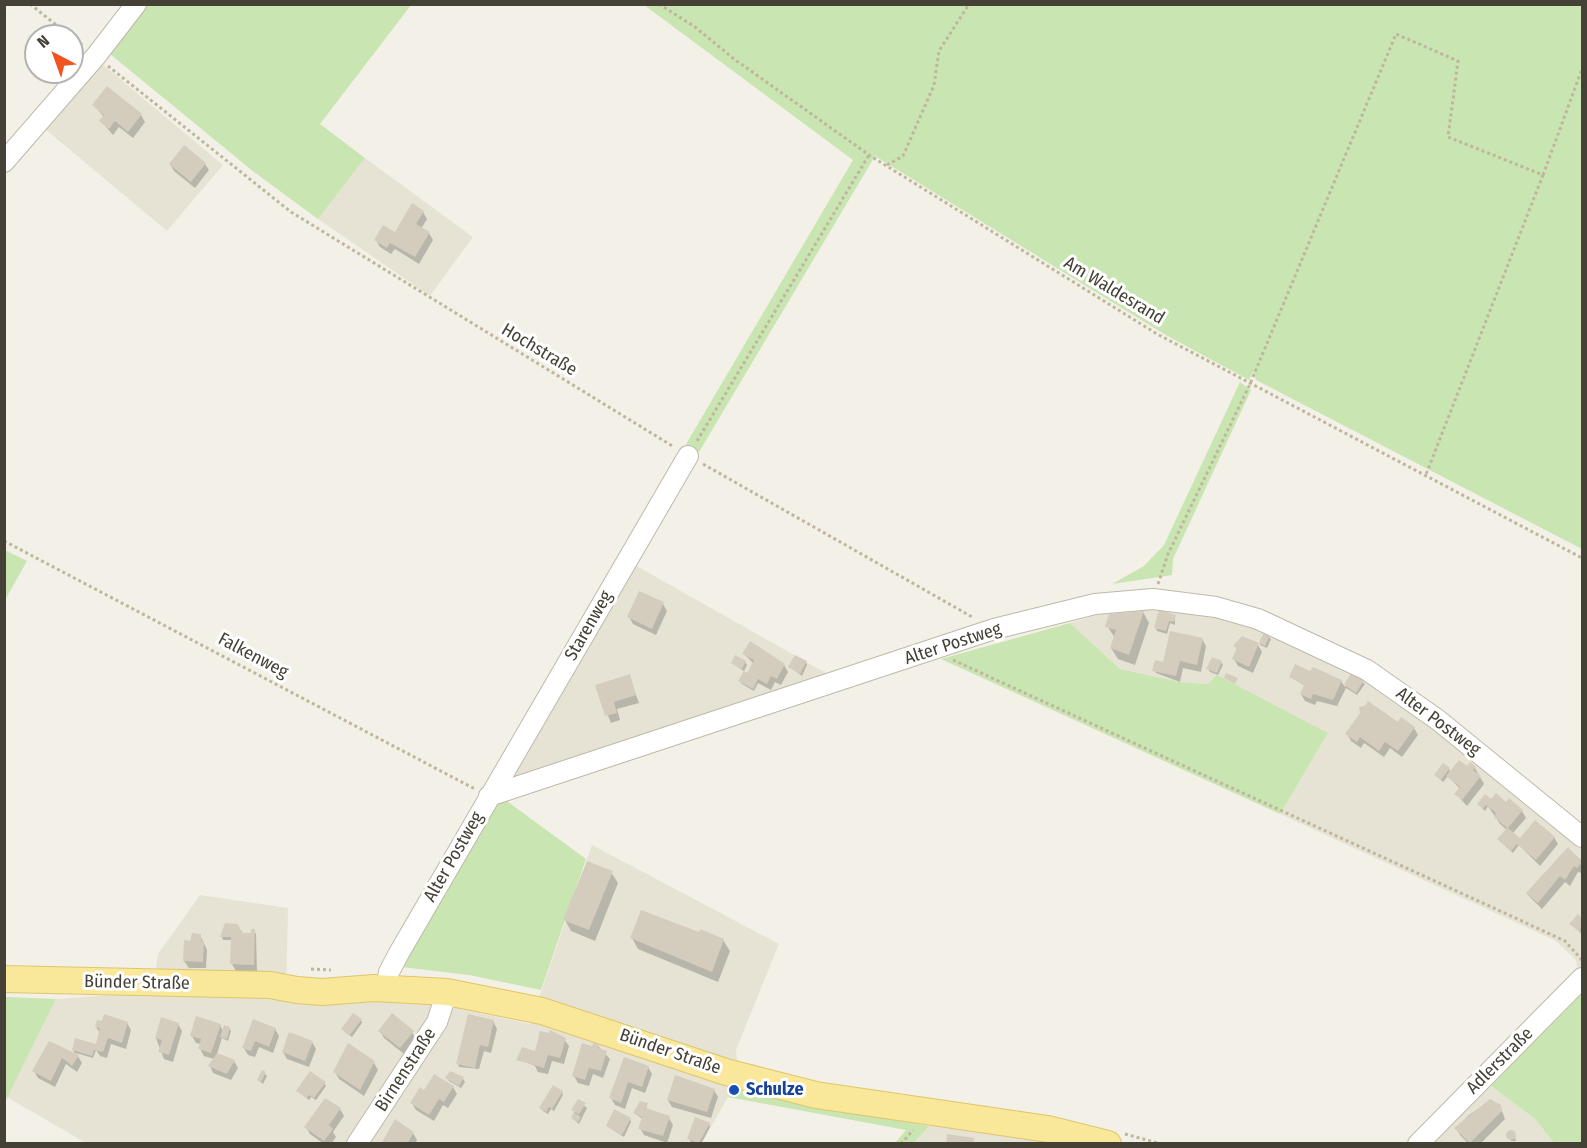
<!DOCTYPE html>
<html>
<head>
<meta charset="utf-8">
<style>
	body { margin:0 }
	#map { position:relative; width:1587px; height:1148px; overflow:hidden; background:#f3f0e7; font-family:"Fira Sans Condensed",sans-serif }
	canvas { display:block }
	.frame { position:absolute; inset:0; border:6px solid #454136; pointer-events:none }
	.north { position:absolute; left:24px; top:24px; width:60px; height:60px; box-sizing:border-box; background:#fff; border:2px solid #b5b3af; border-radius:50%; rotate:319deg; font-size:16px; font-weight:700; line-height:24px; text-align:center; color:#454136 }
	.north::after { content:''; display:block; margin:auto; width:21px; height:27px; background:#ef5421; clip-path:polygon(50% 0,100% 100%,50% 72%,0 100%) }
</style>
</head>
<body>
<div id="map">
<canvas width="1587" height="1148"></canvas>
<div class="frame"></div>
<div class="north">N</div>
</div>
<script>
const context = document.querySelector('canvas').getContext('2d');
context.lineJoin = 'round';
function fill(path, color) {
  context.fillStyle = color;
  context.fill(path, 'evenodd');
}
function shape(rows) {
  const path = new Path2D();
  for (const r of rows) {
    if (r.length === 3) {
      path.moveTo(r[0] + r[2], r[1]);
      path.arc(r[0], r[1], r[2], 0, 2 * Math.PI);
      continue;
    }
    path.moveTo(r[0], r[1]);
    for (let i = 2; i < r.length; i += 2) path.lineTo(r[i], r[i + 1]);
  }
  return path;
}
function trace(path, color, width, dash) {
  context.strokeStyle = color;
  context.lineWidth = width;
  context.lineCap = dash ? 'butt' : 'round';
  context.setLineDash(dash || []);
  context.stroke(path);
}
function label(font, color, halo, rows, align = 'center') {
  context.font = font + ' "Fira Sans Condensed",sans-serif';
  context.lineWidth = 6;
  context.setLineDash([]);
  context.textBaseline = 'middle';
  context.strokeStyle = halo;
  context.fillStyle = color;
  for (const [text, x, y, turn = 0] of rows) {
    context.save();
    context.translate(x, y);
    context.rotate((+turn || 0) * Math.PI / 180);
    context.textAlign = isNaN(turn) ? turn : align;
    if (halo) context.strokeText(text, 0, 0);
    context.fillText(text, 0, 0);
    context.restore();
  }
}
const residential = shape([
	[101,63,223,165,167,231,45,129],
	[365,158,473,237,430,296,318,219],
	[633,564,833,677,516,781,510,776],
	[1136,604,1245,621,1365,677,1465,750,1582,846,1582,966,1578,971,1576,960,1556,941,1280,814,1328,733,1217,676,1208,684,1178,682,1120,669,1070,623],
	[592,845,779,944,736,1050,740,1091,728,1097,702,1143,86,1143,7,1097,56,999,152,992,158,954,200,895,288,908,286,993,419,1000,530,1024],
	[1487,1083,1535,1119,1554,1143,1426,1144],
	[929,1126,994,1131,1073,1144,914,1144]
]);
const green = shape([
	[149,4,411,5,320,124,365,158,318,219,254,172,110,54],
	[644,5,1582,5,1582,549,1256,380,1253,372,1249,380,1164,334,875,156,699,452,685,446,853,160],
	[1240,382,1251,390,1173,559,1172,575,1112,584,1144,566,1164,545],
	[5,550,27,561,5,600],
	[1070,623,1120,669,1179,682,1208,684,1217,675,1328,733,1280,814,941,659],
	[504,799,586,859,541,990,469,975,401,967,494,805],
	[1582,986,1582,1143,1554,1143,1535,1119,1487,1083],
	[5,997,56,999,5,1102,4,997],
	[740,1091,929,1126,914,1143,895,1143,906,1130,728,1097]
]);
const shadow = shape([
	[107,88,141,115,145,122,133,138,119,127,113,135,101,121,104,117,94,105],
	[170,164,205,164,209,170,195,188,174,171],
	[423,212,427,219,421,229,429,233,433,240,419,264,395,249,391,254,380,247,376,240,395,234],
	[663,604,667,611,656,635,633,624,629,617],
	[1143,612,1149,623,1135,665,1118,659,1111,648,1115,638,1107,626],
	[1175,616,1175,625,1170,623,1167,634,1157,631,1156,628],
	[1265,634,1271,639,1267,648,1260,645],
	[1202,639,1206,646,1201,672,1183,668,1180,682,1156,673,1154,670,1162,663],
	[1258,645,1262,652,1253,673,1238,666,1234,659,1238,651,1235,646],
	[744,654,784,665,788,672,781,685,775,682,771,690,758,683,754,691,742,684,740,681,748,675,754,664],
	[745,662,747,665,744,671,732,663],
	[806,662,807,665,802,676,790,667],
	[1221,662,1223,665,1218,675,1210,672,1208,669],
	[1311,673,1341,681,1345,687,1353,674,1365,684,1357,695,1346,688,1337,706,1317,701,1315,705,1305,701,1301,694,1305,686,1291,677],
	[629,676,639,703,617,709,620,720,611,723,596,686],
	[1398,724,1414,728,1418,735,1402,757,1390,748,1384,757,1364,743,1361,748,1351,741,1347,734],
	[1467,768,1475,768,1484,784,1467,806,1456,794,1460,789,1448,776,1443,782,1436,775,1449,769,1451,773],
	[1490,800,1522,811,1526,818,1512,834,1520,840,1554,837,1558,844,1540,866,1519,845,1513,853,1501,842,1499,840,1507,830,1500,824,1488,806,1485,811,1481,807],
	[1568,849,1582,861,1582,873,1578,872,1570,886,1565,882,1542,909,1527,894],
	[611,872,618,883,595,941,571,931,565,920],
	[1578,916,1582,919,1582,934,1571,924],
	[241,930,243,934,253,935,254,931,256,934,257,972,236,971,232,964,232,940,223,940,222,937],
	[700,934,723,940,730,951,718,982,638,949,632,938],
	[200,935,207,950,206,968,189,968,184,961,191,942],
	[361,1020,362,1023,352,1037,345,1032,343,1029],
	[493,1021,497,1029,491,1053,484,1051,479,1069,459,1067,458,1064],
	[127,1023,131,1030,126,1049,111,1044,107,1058,100,1056,96,1050,93,1058,76,1053,82,1063,77,1072,66,1064,55,1087,38,1078,34,1071,50,1043,77,1056,73,1050,97,1046,100,1033,96,1027],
	[178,1024,182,1031,173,1062,164,1059,156,1038],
	[220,1025,223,1031,229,1028,231,1031,228,1041,222,1038,217,1054,234,1061,238,1068,231,1080,213,1073,210,1066,214,1059,204,1056,200,1049,201,1044,196,1043,192,1036],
	[275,1029,279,1036,273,1053,259,1047,255,1057,248,1055,244,1048],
	[380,1031,412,1032,416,1039,404,1054,384,1038],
	[564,1039,569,1046,564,1064,552,1061,548,1074,538,1072,535,1066,518,1059],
	[312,1042,316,1049,309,1067,287,1059,283,1052],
	[598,1046,610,1059,603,1078,593,1074,589,1086,578,1083,574,1076],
	[625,1059,648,1067,652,1074,645,1093,632,1088,625,1109,615,1105,611,1098],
	[374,1063,378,1070,364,1096,339,1079,335,1072],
	[263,1072,267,1076,263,1084,258,1080],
	[450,1073,463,1079,465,1082,461,1088,449,1081,447,1078],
	[324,1083,326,1086,316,1100,311,1097,309,1100,298,1091],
	[453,1087,457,1094,448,1108,443,1105,434,1121,416,1110,412,1103,425,1092],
	[714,1090,718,1097,711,1118,672,1107,668,1100],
	[562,1092,563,1095,554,1111,551,1109,548,1114,543,1111,541,1108],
	[578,1101,587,1108,579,1124,572,1118],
	[646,1105,647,1110,669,1118,673,1125,667,1143,644,1135,640,1128,643,1119,634,1113],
	[1500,1106,1505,1119,1480,1144,1469,1144,1460,1135,1456,1128,1469,1115,1478,1109],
	[340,1109,344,1116,333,1132,336,1137,331,1144,324,1144,310,1134,306,1127],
	[630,1119,631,1122,624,1137,607,1126],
	[395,1121,413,1133,417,1140,415,1144,382,1144],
	[709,1124,710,1127,701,1144,691,1142,689,1139],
	[1509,1133,1514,1133,1516,1141,1511,1141]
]);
const building = shape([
	[107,86,142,114,128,132,115,121,109,129,99,121,104,115,92,105],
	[184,145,206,163,191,182,169,164],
	[412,203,424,211,416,224,430,232,415,257,390,243,387,248,374,240,383,225,395,232],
	[639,591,664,602,652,629,627,617],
	[1159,610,1176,615,1174,622,1169,621,1166,631,1154,628],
	[1144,611,1129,655,1110,648,1116,630,1105,627,1109,614],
	[1170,631,1203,638,1197,665,1180,661,1176,676,1152,671,1155,660,1163,662],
	[1264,632,1270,635,1265,646,1259,643],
	[1242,636,1259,643,1249,667,1232,659,1237,648,1233,646],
	[750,641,785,664,777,679,771,676,767,684,758,679,753,689,738,681,744,671,747,673,754,660,742,654],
	[735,655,746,661,742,669,731,663],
	[795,655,807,661,800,674,788,667],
	[1212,657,1222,661,1217,673,1206,669],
	[1295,664,1310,671,1313,667,1342,680,1333,700,1313,694,1311,699,1300,694,1304,685,1289,677],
	[1352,672,1364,680,1356,693,1344,685],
	[1226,673,1238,678,1235,684,1224,678],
	[630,674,636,695,614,702,617,713,605,716,595,685],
	[1368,701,1398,722,1401,717,1415,727,1398,751,1385,742,1379,751,1360,737,1357,742,1345,734,1360,713,1359,707,1365,706],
	[1459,760,1467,766,1470,762,1476,767,1473,770,1481,776,1462,800,1454,794,1460,787,1446,776],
	[1443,763,1450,768,1441,780,1434,775],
	[1496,793,1506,802,1509,798,1523,810,1508,828,1520,838,1535,820,1555,837,1536,860,1517,844,1511,851,1497,839,1507,828,1494,817,1496,813,1486,805,1483,809,1477,804,1485,794,1491,799],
	[1568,847,1582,862,1577,868,1574,866,1565,880,1560,876,1538,903,1526,893],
	[587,861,613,871,589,930,563,920],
	[641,910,699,932,700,929,724,939,712,972,630,938],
	[1578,914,1582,918,1580,932,1569,924],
	[225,923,238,924,242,933,251,933,251,929,255,929,254,965,230,964,231,937,220,937],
	[192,933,201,934,201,941,204,941,203,962,183,961,184,940,190,941],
	[353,1013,362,1019,350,1035,341,1029],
	[392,1013,414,1031,400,1048,378,1031],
	[104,1014,128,1022,122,1043,108,1038,103,1052,94,1050,92,1056,72,1050,75,1038,96,1044,100,1028,95,1027,97,1020,102,1021],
	[468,1014,494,1020,488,1047,480,1045,475,1068,456,1064],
	[196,1016,221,1024,211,1053,198,1049,201,1039,190,1036],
	[161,1017,179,1023,169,1055,158,1052,162,1040,155,1038],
	[253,1019,276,1028,269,1047,255,1041,251,1051,242,1048],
	[224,1025,230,1027,227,1039,220,1037],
	[550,1030,566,1038,560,1058,548,1055,544,1068,516,1060,522,1047,535,1051,540,1031,549,1033],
	[289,1032,313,1041,305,1061,282,1052],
	[49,1041,79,1055,72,1066,62,1058,51,1081,32,1071],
	[348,1043,375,1061,360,1090,333,1072],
	[582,1043,592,1046,593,1043,599,1045,598,1048,607,1051,601,1071,589,1068,585,1080,572,1076],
	[217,1053,235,1060,227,1074,208,1066],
	[624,1057,649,1066,642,1087,628,1082,621,1103,609,1098],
	[262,1070,266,1072,261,1082,257,1080],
	[310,1071,326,1082,314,1098,309,1095,307,1098,296,1091],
	[450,1071,464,1077,459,1086,445,1078],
	[434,1074,454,1086,444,1102,439,1099,429,1115,410,1103,420,1087,424,1090],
	[675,1075,715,1089,707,1112,667,1100],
	[553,1085,563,1091,552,1109,549,1107,546,1112,539,1108],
	[325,1098,341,1108,329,1125,333,1129,324,1141,304,1127],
	[578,1099,586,1103,579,1114,571,1110],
	[1490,1099,1501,1105,1502,1111,1470,1143,1454,1128],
	[640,1101,648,1103,646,1108,670,1116,663,1136,638,1129,642,1117,633,1113],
	[614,1109,631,1118,622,1135,606,1126],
	[574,1112,581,1117,578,1122,571,1118],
	[695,1117,710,1123,699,1143,687,1139],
	[395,1119,414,1132,407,1144,381,1144],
	[1511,1135,5],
	[947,1134,974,1138,973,1144,946,1144]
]);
const path = shape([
	[30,4,70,36],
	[659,4,695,27,734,59,869,155,1157,334,1582,558],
	[72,37,82,45],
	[108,66,291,212,674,447],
	[887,165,903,156,934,85,939,51,969,4],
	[1543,175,1582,69],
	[697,441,869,155],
	[703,464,974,618],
	[4,541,475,789],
	[1158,584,1168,554,1250,384,1396,34,1458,61,1448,137,1543,175,1425,477],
	[953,660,1524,922,1565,941,1582,960],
	[311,969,331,970],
	[1125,1134,1161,1144],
	[901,1144,913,1130]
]);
const minor = shape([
	[4,162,96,56,136,4],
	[489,796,994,629,1095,604,1153,599,1216,607,1258,619,1367,670,1438,720,1582,837],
	[386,988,389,972,399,953,688,456],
	[357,1144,437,1022,447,992],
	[1418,1144,1582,978]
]);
const major = shape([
	[4,979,270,985,297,990,322,992,374,988,447,992,542,1011,726,1072,816,1095,1048,1129,1108,1144]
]);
const markers = [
	[734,1090,6,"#1a4fb4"]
];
const streetNames = [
	["Am Waldesrand",1114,291,31],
	["Hochstraße",539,350,31],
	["Starenweg",589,626,-60],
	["Alter Postweg",953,644,-18],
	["Falkenweg",253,656,28],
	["Alter Postweg",1438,722,37],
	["Alter Postweg",454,857,-60],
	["Bünder Straße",137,983,1],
	["Bünder Straße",670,1052,19],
	["Adlerstraße",1500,1061,-45],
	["Birnenstraße",406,1070,-57]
];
const transitNames = [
	["Schulze",746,1090]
];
fill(residential, '#e6e3d5');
fill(green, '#c9e5b2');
fill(shadow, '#0003');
fill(building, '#d4cdbd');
trace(minor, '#beb9aa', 22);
trace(major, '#dec66a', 28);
trace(path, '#bfb69c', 3, [3, 3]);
trace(minor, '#fff', 20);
trace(major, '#f9e79a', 26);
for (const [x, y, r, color] of markers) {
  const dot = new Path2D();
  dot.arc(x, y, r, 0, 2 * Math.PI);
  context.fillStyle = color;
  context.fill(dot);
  trace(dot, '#fff', 2);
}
label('18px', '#454136', '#fff', streetNames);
label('bold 18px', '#164399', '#fff', transitNames, 'left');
</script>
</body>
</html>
